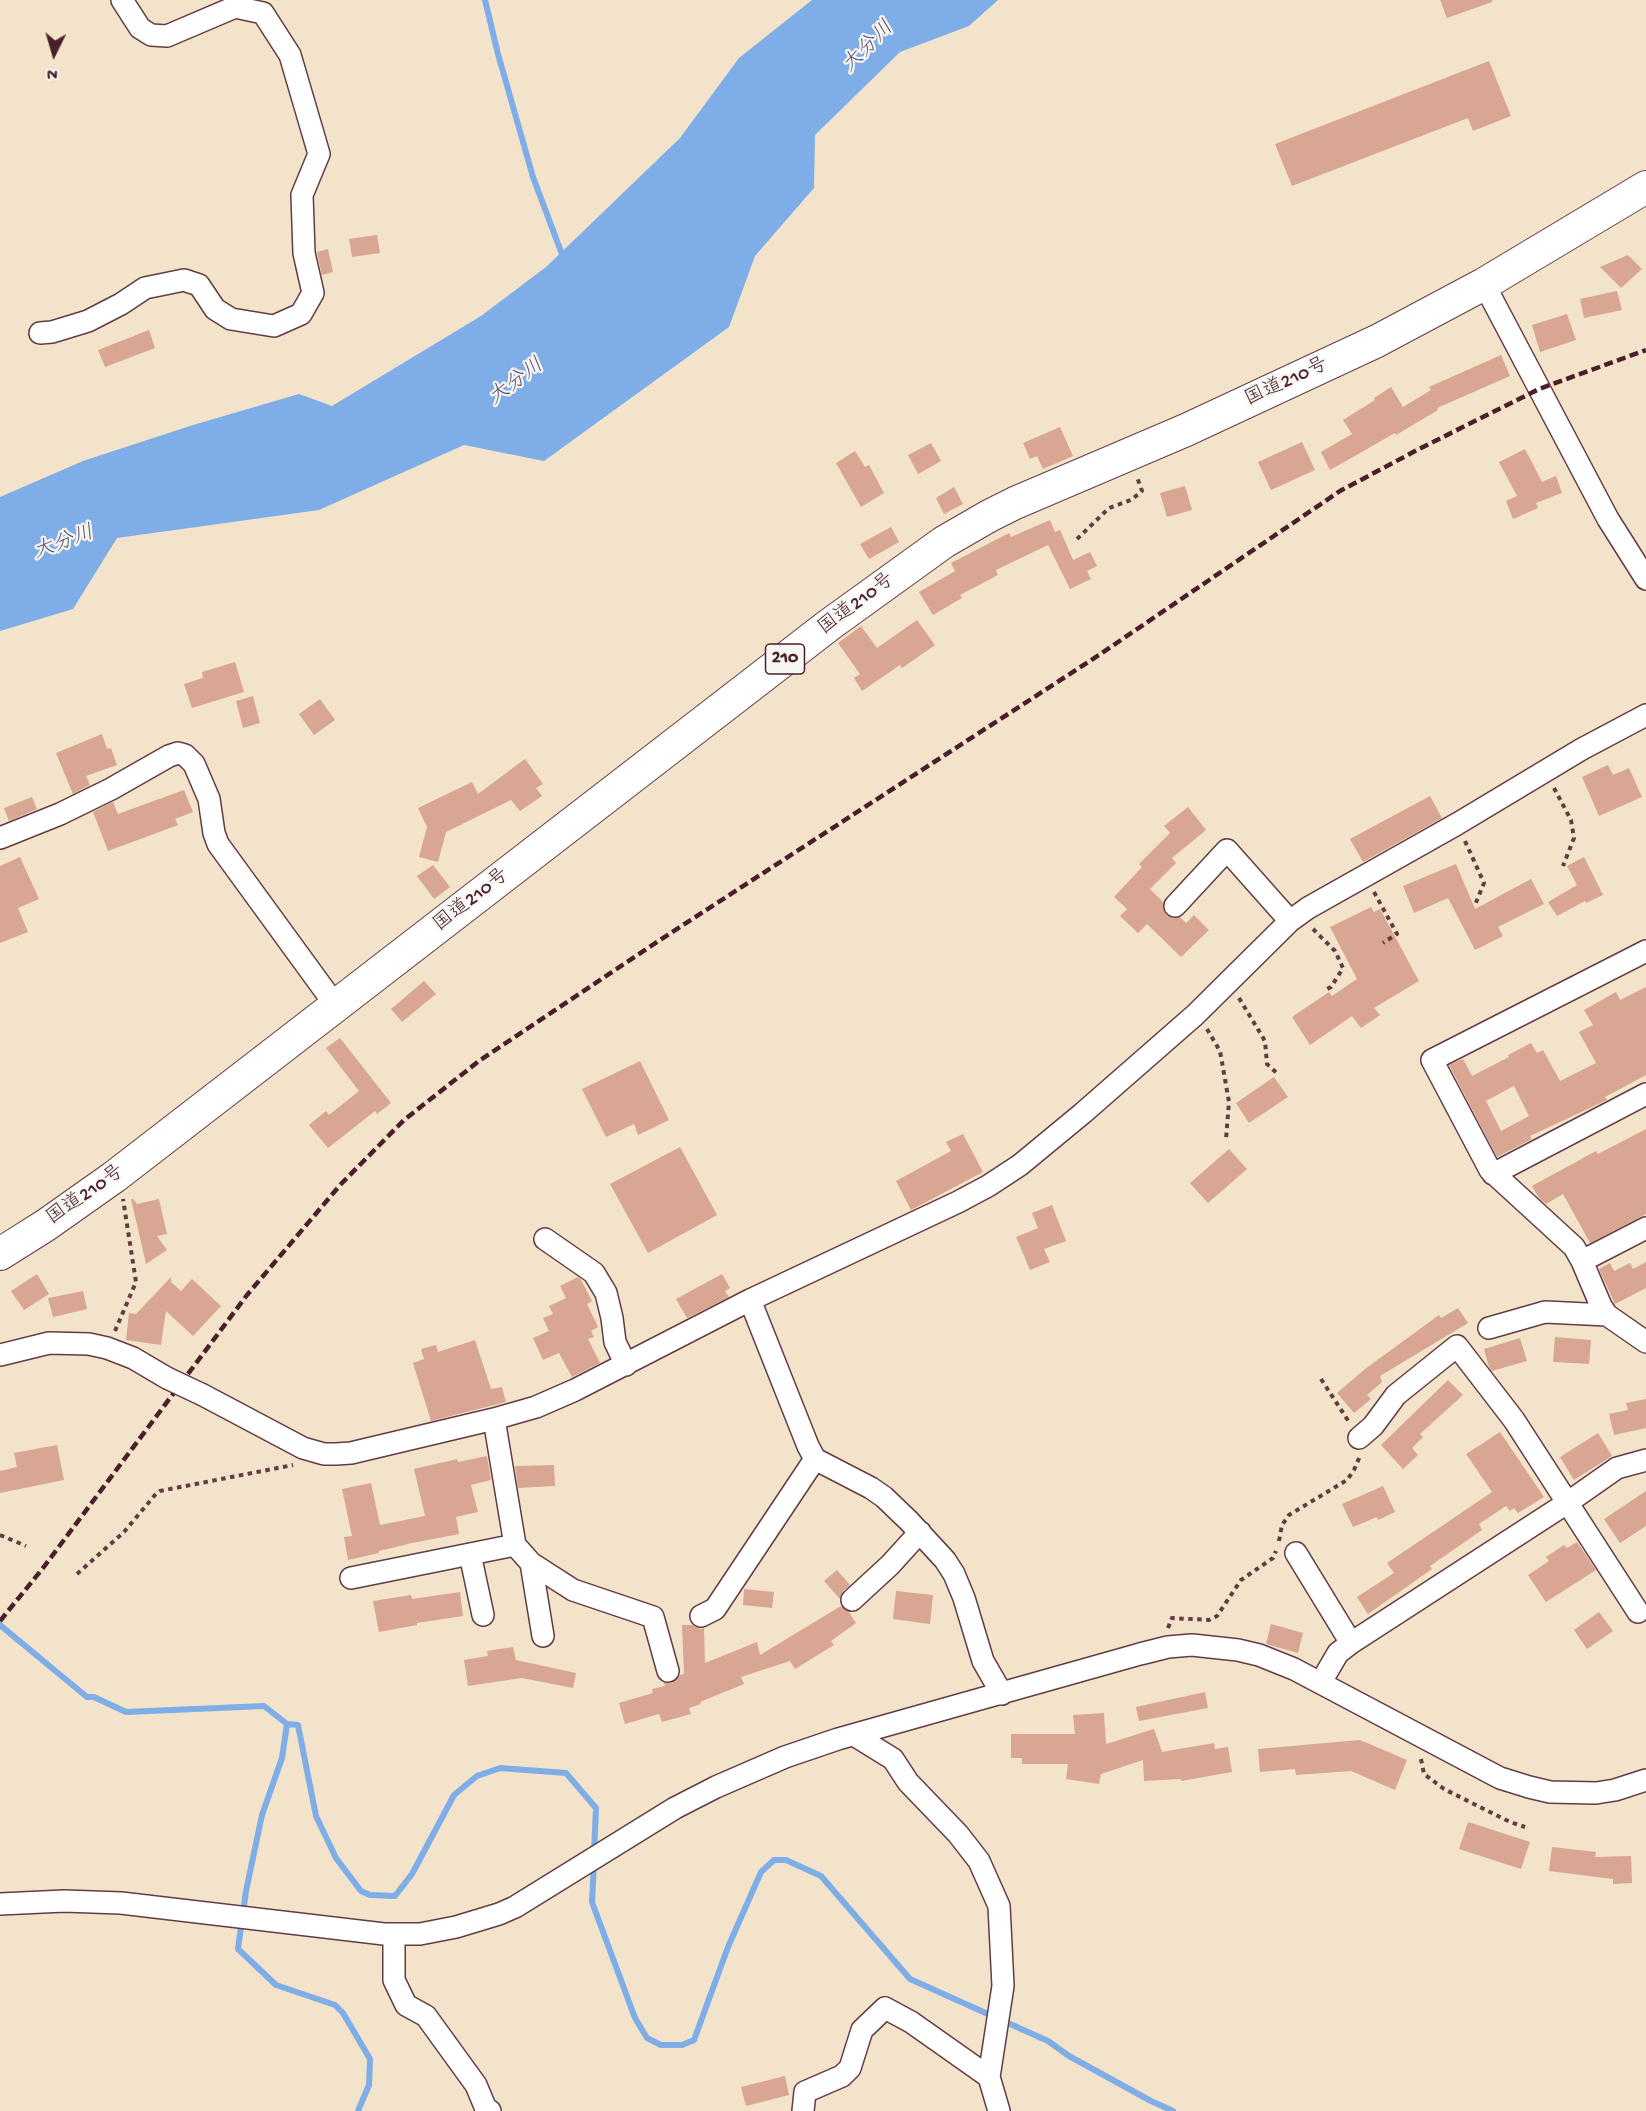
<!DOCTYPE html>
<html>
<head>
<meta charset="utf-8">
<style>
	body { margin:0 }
	#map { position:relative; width:1646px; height:2111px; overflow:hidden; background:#f2e3ca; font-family:"Gochi Hand",sans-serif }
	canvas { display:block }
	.north { position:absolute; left:24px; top:24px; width:60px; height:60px; -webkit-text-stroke:4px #f6f6f2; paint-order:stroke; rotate:185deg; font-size:16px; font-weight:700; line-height:24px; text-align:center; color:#4a1f2b }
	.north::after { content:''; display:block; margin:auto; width:21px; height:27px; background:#4a1f2b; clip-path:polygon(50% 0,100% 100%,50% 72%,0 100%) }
</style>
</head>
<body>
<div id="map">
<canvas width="1646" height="2111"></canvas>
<div class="north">N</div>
</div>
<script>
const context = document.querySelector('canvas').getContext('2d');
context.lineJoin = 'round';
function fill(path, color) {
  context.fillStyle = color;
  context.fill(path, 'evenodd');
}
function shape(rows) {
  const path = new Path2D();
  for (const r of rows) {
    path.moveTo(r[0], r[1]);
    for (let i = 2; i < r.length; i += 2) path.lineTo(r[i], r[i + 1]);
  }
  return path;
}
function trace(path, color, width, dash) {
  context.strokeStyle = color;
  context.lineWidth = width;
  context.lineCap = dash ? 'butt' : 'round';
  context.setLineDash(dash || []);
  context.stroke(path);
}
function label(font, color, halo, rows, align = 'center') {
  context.font = font + ' "Gochi Hand","Klee One",sans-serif';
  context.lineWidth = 4.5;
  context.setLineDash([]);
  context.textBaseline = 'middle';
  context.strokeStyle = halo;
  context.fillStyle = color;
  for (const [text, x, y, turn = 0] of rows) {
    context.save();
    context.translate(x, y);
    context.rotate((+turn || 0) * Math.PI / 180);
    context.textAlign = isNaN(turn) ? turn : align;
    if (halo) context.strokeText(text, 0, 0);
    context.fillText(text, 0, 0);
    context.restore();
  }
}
const water = shape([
	[812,0,998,0,969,26,900,52,815,135,814,188,755,256,729,327,544,461,464,445,319,510,117,538,73,609,0,631,0,497,83,461,193,425,299,394,332,406,481,316,546,267,680,138,739,58]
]);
const stream = shape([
	[485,0,498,54,533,177,563,257],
	[0,1625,87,1697,94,1697,126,1712,264,1706,287,1724,298,1725,316,1816,336,1858,361,1891,370,1895,395,1896,412,1874,454,1795,477,1776,500,1768,566,1773,596,1808,594,1852],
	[287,1724,282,1758,262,1815,246,1891,238,1949,276,1985,335,2005,343,2013,370,2059,369,2085,358,2111],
	[594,1863,592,1902,635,2018,647,2038,661,2045,682,2045,694,2040,728,1947,761,1872,774,1860,786,1860,821,1876,910,1979,1048,2041,1069,2056,1151,2101,1173,2111]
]);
const building = shape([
	[1440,0,1492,0,1492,2,1447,18],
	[1489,61,1511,116,1473,131,1468,118,1292,186,1275,144],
	[377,235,380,253,352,257,349,239],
	[328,249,333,272,322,275,317,252],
	[1628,255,1642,269,1621,288,1600,267],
	[1617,291,1622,310,1584,318,1580,299],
	[1567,314,1576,340,1540,352,1532,325],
	[149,330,155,348,105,367,98,350],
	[1501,355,1510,376,1437,408,1438,410,1396,435,1395,433,1330,470,1321,452,1352,434,1343,420,1375,400,1374,398,1391,387,1403,407,1431,390,1429,387],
	[1060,427,1073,456,1043,469,1037,456,1030,459,1023,443],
	[1302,442,1315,470,1271,490,1258,462],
	[931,443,941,461,918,474,908,455],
	[1525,449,1542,482,1556,476,1562,493,1536,503,1538,508,1513,519,1506,501,1517,496,1499,462],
	[855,451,865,467,869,465,884,493,861,507,836,463],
	[1185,486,1192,510,1167,517,1160,493],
	[954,487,963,504,944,514,936,498],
	[1050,520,1055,532,1060,530,1073,560,1090,552,1097,566,1087,571,1091,579,1070,589,1048,545,996,570,998,575,960,595,962,598,933,615,919,592,955,571,951,563,1009,533,1011,537],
	[891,527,899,542,869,559,860,544],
	[917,620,935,645,902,668,900,665,862,691,854,678,860,674,838,643,861,626,877,648],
	[235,662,244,692,192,708,184,684,203,678,202,672],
	[253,696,260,723,243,728,236,701],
	[320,699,335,720,314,735,299,714],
	[102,734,107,749,111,748,117,765,86,776,90,785,73,794,56,753],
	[525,759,543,784,536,788,542,796,520,811,511,800,446,832,438,862,419,857,427,827,418,808,472,782,478,794],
	[1608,765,1613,775,1629,768,1642,797,1599,816,1582,777],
	[184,790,193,812,175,819,178,825,108,851,93,812,113,802,118,814],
	[1430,796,1442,818,1363,862,1350,839],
	[32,797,37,809,9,821,4,808],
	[1188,807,1206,830,1172,858,1176,863,1150,889,1163,902,1163,909,1167,916,1173,918,1180,917,1186,923,1194,915,1209,930,1181,957,1147,924,1138,933,1120,916,1127,909,1114,897,1142,867,1139,864,1170,833,1164,826],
	[20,857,39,899,18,908,28,932,0,943,0,866],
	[1584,857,1603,895,1586,903,1585,901,1557,916,1548,902,1577,885,1567,866],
	[1456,864,1475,909,1531,879,1544,904,1498,927,1503,936,1475,950,1448,898,1414,913,1403,886],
	[433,865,450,887,434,899,417,876],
	[1371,907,1374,912,1380,909,1419,981,1374,1008,1380,1015,1361,1028,1352,1016,1310,1045,1292,1017,1329,992,1332,996,1357,979,1330,927],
	[424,981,436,994,402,1022,391,1009],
	[1646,987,1646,1075,1605,1097,1607,1100,1530,1136,1532,1139,1497,1157,1449,1065,1463,1059,1472,1076,1509,1057,1508,1055,1531,1043,1537,1053,1543,1050,1560,1081,1596,1063,1579,1032,1593,1025,1584,1010,1616,992,1620,1000],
	[1514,1086,1529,1116,1501,1131,1486,1101],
	[340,1038,391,1103,377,1114,375,1111,328,1148,309,1125,326,1111,329,1115,359,1091,326,1048],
	[640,1061,669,1120,638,1135,634,1124,606,1137,582,1089],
	[1274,1077,1288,1097,1249,1123,1236,1103],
	[1646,1129,1646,1214,1590,1243,1563,1194,1546,1204,1539,1198,1532,1186,1596,1151,1598,1154],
	[963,1134,983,1172,911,1210,896,1181,951,1151,946,1142],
	[680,1147,717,1215,648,1253,610,1184],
	[1229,1149,1247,1169,1208,1203,1190,1183],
	[131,1199,133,1199,137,1204,159,1199,167,1234,157,1236,167,1250,146,1264],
	[1052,1205,1066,1241,1044,1249,1050,1262,1030,1270,1016,1237,1038,1228,1032,1213],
	[1646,1262,1646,1288,1615,1304,1599,1269,1610,1263,1614,1271,1630,1263,1633,1269],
	[37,1274,49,1294,24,1310,11,1291],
	[722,1274,730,1288,725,1291,729,1297,687,1318,676,1299],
	[171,1277,171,1282,181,1291,192,1279,221,1306,193,1336,166,1311,161,1345,126,1340,129,1313,136,1314],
	[578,1277,581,1280,592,1301,587,1304,598,1327,591,1331,594,1337,588,1339,600,1363,572,1377,559,1353,543,1360,533,1338,549,1331,543,1318,553,1314,549,1306,566,1298,560,1286],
	[83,1291,87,1309,53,1317,48,1298],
	[1458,1308,1468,1323,1380,1376,1382,1382,1367,1395,1371,1399,1354,1413,1337,1393,1365,1369,1439,1315,1441,1318],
	[1555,1337,1591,1340,1589,1364,1553,1362],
	[1520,1338,1527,1361,1492,1371,1489,1367,1484,1349],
	[475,1340,491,1389,502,1387,506,1402,431,1421,413,1363,424,1359,421,1349,436,1345,438,1352],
	[1448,1380,1463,1395,1420,1434,1423,1437,1412,1448,1418,1455,1403,1469,1381,1445],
	[1646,1399,1646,1428,1614,1435,1609,1414,1628,1410,1626,1403],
	[1500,1432,1544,1497,1518,1513,1514,1508,1510,1511,1506,1506,1479,1524,1482,1530,1430,1566,1432,1569,1368,1614,1357,1597,1394,1573,1387,1563,1492,1492,1466,1454],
	[1598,1433,1612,1456,1574,1480,1560,1457],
	[57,1445,64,1480,0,1493,0,1471,17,1467,14,1453],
	[487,1456,491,1480,471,1485,478,1512,456,1517,459,1534,412,1543,379,1551,379,1553,348,1560,344,1537,352,1536,342,1489,371,1483,380,1525,425,1516,414,1469,457,1459,458,1462],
	[554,1465,555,1486,518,1488,515,1466],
	[1383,1486,1395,1512,1378,1520,1377,1517,1353,1527,1342,1504],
	[1646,1491,1646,1526,1620,1543,1604,1519],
	[1577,1542,1596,1570,1546,1602,1528,1575,1549,1561,1546,1557,1564,1545,1567,1548],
	[837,1570,850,1585,843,1591,840,1599,824,1581],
	[744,1589,774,1592,772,1608,743,1605],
	[896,1591,933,1595,930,1624,893,1619],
	[460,1592,463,1616,417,1623,417,1625,379,1632,373,1601,411,1595,412,1599],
	[841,1606,849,1612,856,1623,831,1641,834,1645,795,1669,790,1661,741,1677,744,1684,700,1702,701,1704,689,1708,691,1714,662,1722,659,1714,625,1724,619,1703,653,1693,652,1689,665,1686,664,1683,672,1683,680,1675,684,1674,682,1625,692,1625,700,1629,704,1628,705,1663,757,1642,760,1655],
	[1599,1612,1613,1631,1587,1649,1574,1630],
	[1271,1624,1303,1633,1298,1653,1266,1644],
	[513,1647,516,1660,576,1673,573,1688,522,1678,468,1686,464,1660,488,1656,487,1651],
	[1205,1692,1208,1708,1139,1721,1136,1707],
	[1104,1713,1106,1744,1154,1729,1162,1752,1214,1743,1215,1749,1228,1747,1232,1772,1181,1781,1181,1779,1144,1781,1143,1760,1101,1774,1099,1784,1066,1779,1068,1764,1022,1764,1022,1758,1011,1758,1011,1734,1075,1734,1073,1715],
	[1360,1740,1407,1760,1395,1790,1351,1771,1296,1775,1295,1769,1260,1772,1258,1749],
	[1468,1822,1530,1842,1521,1869,1459,1849],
	[1552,1847,1596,1852,1595,1857,1631,1856,1632,1883,1613,1884,1613,1879,1549,1871],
	[785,2076,789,2095,746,2106,741,2087]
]);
const path = shape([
	[1077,539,1109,508,1131,500,1142,491,1137,477],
	[1554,788,1571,820,1574,838,1563,866],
	[1465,841,1484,883,1475,905],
	[1374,892,1397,934,1383,943],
	[1313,929,1335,951,1343,968,1331,987,1325,990],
	[1239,998,1265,1041,1267,1064,1279,1075],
	[1207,1029,1220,1051,1229,1102,1226,1139],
	[115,1331,136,1282,123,1199],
	[1321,1379,1349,1422],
	[0,1535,26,1546],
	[1279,1541,1282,1525,1289,1515,1347,1480,1354,1470,1360,1456],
	[77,1574,124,1532,155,1495,160,1491,293,1465],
	[1168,1628,1172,1618,1209,1620,1217,1616,1241,1580,1273,1558,1276,1551],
	[1421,1759,1424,1774,1444,1789,1510,1822,1525,1827]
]);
const minor = shape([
	[1484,284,1608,519,1646,579],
	[40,333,52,332,88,321,121,304,145,288,184,280,199,285,215,309,231,319,274,326,301,314,313,293,304,253,302,195,319,154,290,55,263,13,235,7,167,36,151,35,140,28,122,0],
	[0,838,60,814,111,789,169,756,178,753,185,755,194,764,209,799,214,833,218,844,336,1006],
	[1175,906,1227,850,1290,921],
	[1646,951,1432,1060,1490,1170,1574,1247,1582,1261,1601,1306,1607,1315,1646,1342],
	[1493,1174,1646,1094],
	[545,1239,594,1273,606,1293,612,1318,615,1342,626,1365],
	[1582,1261,1646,1228],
	[750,1300,808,1446,815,1459,871,1488,884,1497,909,1521,945,1560,954,1574,964,1598,983,1661,1002,1694],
	[1489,1328,1545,1312,1607,1315],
	[0,1355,49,1343,89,1344,107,1348,133,1358,167,1378],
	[203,1395,303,1448,324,1454,336,1454,351,1453,494,1419,536,1407,575,1390,750,1300,958,1202,988,1186,1020,1165,1083,1113,1195,1015,1290,921,1308,908,1457,824,1582,749,1646,715],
	[1359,1438,1373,1426,1396,1395,1457,1346,1514,1420,1638,1612],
	[515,1545,531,1563,573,1590,653,1617,668,1671],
	[1296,1553,1351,1643],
	[470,1554,483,1615],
	[531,1563,543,1636],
	[351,1578,515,1545,494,1419],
	[852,1600,890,1565,920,1532],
	[701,1616,715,1609,815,1459],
	[1321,1682,1338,1653,1351,1643,1567,1503,1617,1468,1646,1460],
	[854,1735,893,1759,908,1782,958,1834,979,1861,999,1906,1003,1986,989,2077,999,2111],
	[0,1904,64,1901,121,1903,384,1934,420,1934,456,1927,499,1914,515,1907,675,1808,716,1787,785,1757,838,1739,1140,1654,1168,1647,1192,1645,1238,1650,1259,1655,1294,1669,1500,1778,1529,1787,1550,1792,1596,1793,1615,1790,1646,1780],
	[394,1934,394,1980,406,2005,426,2016,476,2085,486,2109,490,2111],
	[803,2111,805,2092,842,2076,850,2068,862,2030,885,2008,911,2022,989,2077]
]);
const highway = shape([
	[0,1254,46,1225,114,1177,829,625,944,542,989,516,1015,503,1186,430,1377,341,1484,284,1646,187]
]);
const rail = shape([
	[0,1621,43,1568,247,1295,341,1184,404,1120,479,1061,660,940,1099,655,1340,491,1419,449,1539,389,1646,350]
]);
const minorBridge = shape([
	[167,1378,203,1395]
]);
const shields = [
	[785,659,39]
];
const shieldNames = [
	["210",785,659]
];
const streetNames = [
	["国道210号",1287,383,-25],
	["国道210号",857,605,-37],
	["国道210号",472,901,-38],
	["国道210号",86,1196,-35]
];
const waterNames = [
	["大分川",869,48,-45],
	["大分川",517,383,-37],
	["大分川",64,544,-20]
];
fill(water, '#7eade8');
trace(stream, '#7eade8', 6);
fill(building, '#d8a692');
trace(minor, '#633c43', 24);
trace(highway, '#633c43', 34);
trace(path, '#633c43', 4, [4.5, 4.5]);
trace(minor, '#fff', 21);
trace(highway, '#fff', 32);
trace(rail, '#4a1f2b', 4.5, [9, 4.5]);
trace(minorBridge, '#633c43', 24, []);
trace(minorBridge, '#fff', 21);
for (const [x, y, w] of shields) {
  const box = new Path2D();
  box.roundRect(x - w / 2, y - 15, w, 30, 4.5);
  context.fillStyle = '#f6f6f2';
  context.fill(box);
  trace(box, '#4a1f2b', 1.5);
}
label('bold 18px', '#4a1f2b', null, shieldNames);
label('20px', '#4a1f2b', '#f6f6f2', streetNames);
label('italic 21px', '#5c516d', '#f6f6f2', waterNames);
</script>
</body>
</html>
